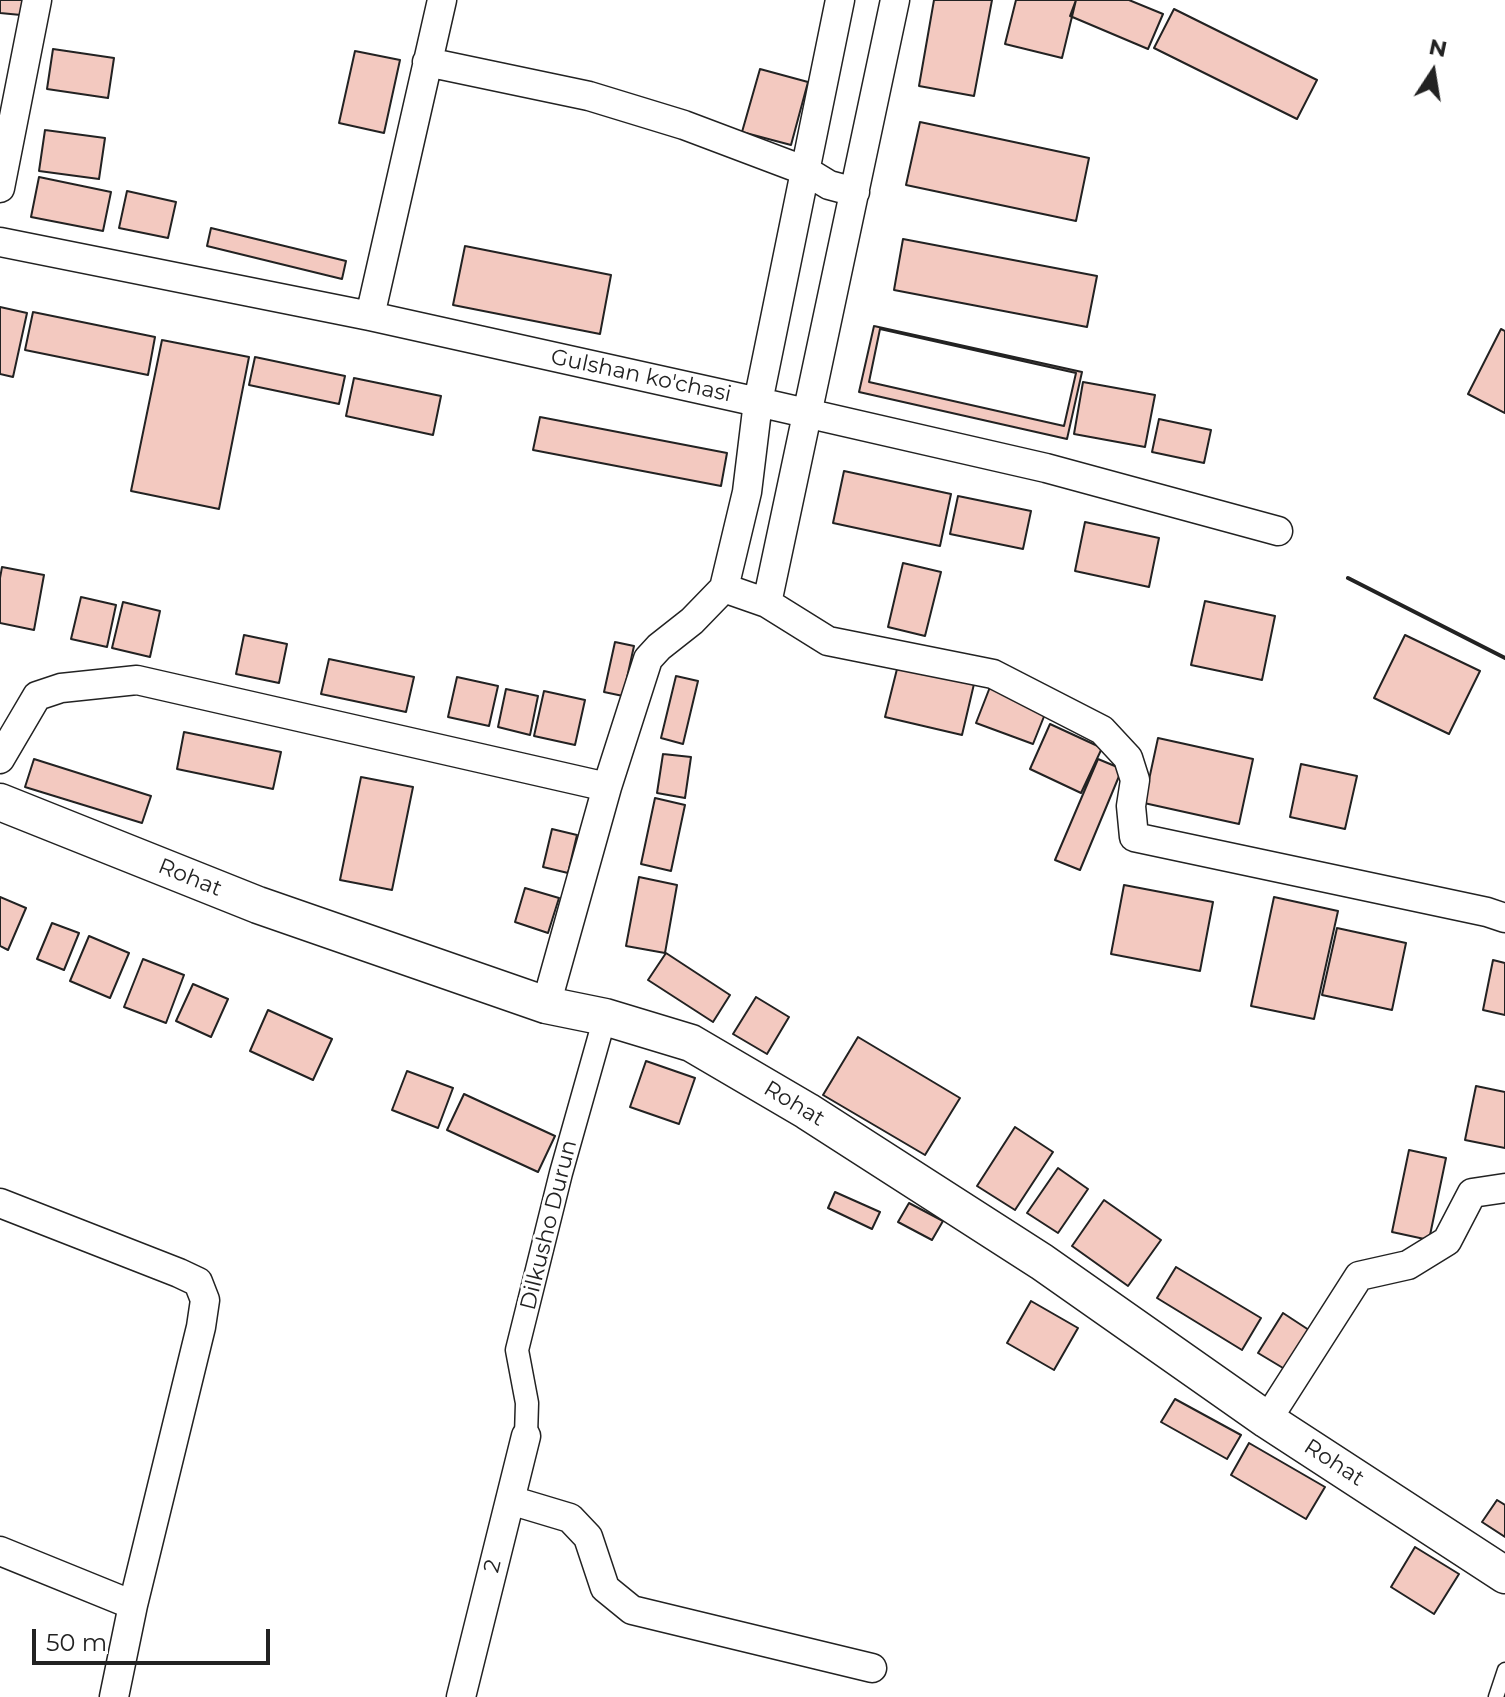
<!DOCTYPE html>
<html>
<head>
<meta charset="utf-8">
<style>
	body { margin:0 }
	#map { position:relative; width:1505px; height:1697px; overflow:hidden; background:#fff; font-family:Montserrat,sans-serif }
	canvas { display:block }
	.north { position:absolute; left:1393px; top:32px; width:80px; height:80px; -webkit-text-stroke:6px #fff; paint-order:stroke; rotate:12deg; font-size:22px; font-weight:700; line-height:32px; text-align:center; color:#222 }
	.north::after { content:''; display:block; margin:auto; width:28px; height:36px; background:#222; clip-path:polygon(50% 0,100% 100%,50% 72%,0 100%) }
	.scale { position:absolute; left:32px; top:1629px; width:238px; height:36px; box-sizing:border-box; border:4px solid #222; border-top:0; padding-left:10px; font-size:24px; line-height:28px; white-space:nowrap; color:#222; -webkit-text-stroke:6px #fff; paint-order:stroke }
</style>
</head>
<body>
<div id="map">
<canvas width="1505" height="1697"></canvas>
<div class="north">N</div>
<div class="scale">50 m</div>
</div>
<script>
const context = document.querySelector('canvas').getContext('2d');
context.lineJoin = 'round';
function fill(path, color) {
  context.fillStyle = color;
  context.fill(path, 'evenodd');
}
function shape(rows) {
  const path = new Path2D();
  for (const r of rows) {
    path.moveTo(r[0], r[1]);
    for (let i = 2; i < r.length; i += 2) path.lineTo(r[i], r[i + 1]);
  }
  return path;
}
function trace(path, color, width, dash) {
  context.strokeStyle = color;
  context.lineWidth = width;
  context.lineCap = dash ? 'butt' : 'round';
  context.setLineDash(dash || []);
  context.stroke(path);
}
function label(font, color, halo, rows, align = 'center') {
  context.font = font + ' Montserrat,sans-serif';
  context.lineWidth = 6;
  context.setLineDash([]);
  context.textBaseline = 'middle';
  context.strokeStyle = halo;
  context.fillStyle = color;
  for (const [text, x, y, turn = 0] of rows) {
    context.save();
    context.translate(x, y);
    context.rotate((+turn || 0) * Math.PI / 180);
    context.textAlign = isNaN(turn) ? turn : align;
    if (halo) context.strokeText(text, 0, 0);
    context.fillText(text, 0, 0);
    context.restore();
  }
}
const building = shape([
	[0,0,24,0,21,15,0,13,0,0],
	[934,0,992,0,974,96,919,86,934,0],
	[1016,0,1076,0,1062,58,1005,44,1016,0],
	[1076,0,1129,0,1163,14,1148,49,1070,16,1076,0],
	[1174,9,1317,80,1297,119,1154,48,1174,9],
	[53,49,114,58,108,98,47,89,53,49],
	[355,51,400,60,384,133,339,123,355,51],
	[760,69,808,82,791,145,742,132,760,69],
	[920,122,1089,158,1076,221,906,185,920,122],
	[45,130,105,138,99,179,39,171,45,130],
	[39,177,111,192,103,231,31,217,39,177],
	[127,191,176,202,168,238,119,228,127,191],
	[211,228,346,261,342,279,207,246,211,228],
	[903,239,1097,276,1087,327,894,290,903,239],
	[465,246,611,275,600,334,453,305,465,246],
	[0,307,27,313,13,377,0,374,0,307],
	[33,312,155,337,148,375,25,350,33,312],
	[874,326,1082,372,1067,439,859,392,874,326],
	[880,329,1076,373,1064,426,869,382,880,329],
	[1501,329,1505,331,1505,413,1468,394,1501,329],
	[162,340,249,357,219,509,131,491,162,340],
	[255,357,345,376,339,404,249,385,255,357],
	[354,378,441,396,433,435,346,416,354,378],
	[1083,382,1155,395,1145,447,1074,434,1083,382],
	[540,417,727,453,721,486,533,450,540,417],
	[1159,419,1211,430,1204,463,1152,452,1159,419],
	[844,471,951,494,940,546,833,523,844,471],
	[958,496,1031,511,1023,549,950,534,958,496],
	[1085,522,1159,538,1149,587,1075,571,1085,522],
	[903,563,941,572,925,636,888,627,903,563],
	[2,567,44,575,34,630,0,623,0,578,2,567],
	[81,597,116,605,107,647,71,639,81,597],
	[1205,601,1275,616,1262,680,1191,665,1205,601],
	[123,602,160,611,150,657,112,648,123,602],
	[244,635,287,644,279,683,236,674,244,635],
	[1405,635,1480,671,1449,734,1374,698,1405,635],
	[615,642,634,646,623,696,604,692,615,642],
	[329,659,414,677,406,712,321,694,329,659],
	[898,665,974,684,962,735,885,717,898,665],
	[676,676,698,681,683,744,661,738,676,676],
	[457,677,498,686,489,726,448,717,457,677],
	[990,687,1047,709,1033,744,976,723,990,687],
	[506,689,538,696,530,735,498,727,506,689],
	[544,691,585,700,575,745,534,736,544,691],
	[1050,724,1102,748,1081,793,1030,769,1050,724],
	[184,732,281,752,273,789,177,769,184,732],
	[1158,738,1253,759,1239,824,1144,803,1158,738],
	[663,754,691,757,685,798,657,793,663,754],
	[34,759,151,796,142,823,25,787,34,759],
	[1098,759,1122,769,1080,870,1055,860,1098,759],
	[1301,764,1357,776,1345,829,1290,817,1301,764],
	[361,777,413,787,392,890,340,880,361,777],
	[655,798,685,805,671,871,641,864,655,798],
	[552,829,577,835,568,873,543,867,552,829],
	[639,877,677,885,665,953,626,946,639,877],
	[1124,885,1213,902,1200,971,1111,954,1124,885],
	[525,888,559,898,548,933,515,922,525,888],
	[0,897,26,908,8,950,0,946,0,897],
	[1274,897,1338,911,1314,1019,1251,1006,1274,897],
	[52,923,79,933,64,970,37,959,52,923],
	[1337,928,1406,943,1392,1010,1322,995,1337,928],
	[89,936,129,953,110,998,70,981,89,936],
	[666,953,730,995,713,1022,648,980,666,953],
	[143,959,184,975,166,1023,124,1007,143,959],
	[1493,960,1505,963,1505,1015,1483,1010,1493,960],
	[193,984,228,999,211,1037,176,1021,193,984],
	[756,997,789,1017,767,1054,733,1034,756,997],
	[268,1010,332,1039,313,1080,250,1051,268,1010],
	[858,1037,960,1098,925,1155,823,1095,858,1037],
	[646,1061,695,1078,679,1124,630,1107,646,1061],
	[407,1071,453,1088,438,1128,392,1110,407,1071],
	[1476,1086,1505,1092,1505,1148,1465,1140,1476,1086],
	[464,1094,555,1136,538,1172,447,1130,464,1094],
	[1015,1127,1053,1152,1015,1210,977,1186,1015,1127],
	[1409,1150,1446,1158,1429,1240,1392,1232,1409,1150],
	[1058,1168,1088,1189,1058,1233,1027,1213,1058,1168],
	[835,1192,880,1212,872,1229,828,1208,835,1192],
	[1104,1200,1161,1240,1128,1286,1072,1246,1104,1200],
	[909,1203,943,1221,932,1240,898,1222,909,1203],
	[1176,1267,1261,1318,1242,1350,1157,1298,1176,1267],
	[1031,1301,1078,1328,1054,1370,1007,1343,1031,1301],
	[1283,1313,1312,1332,1288,1371,1258,1353,1283,1313],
	[1175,1399,1241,1435,1227,1459,1161,1422,1175,1399],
	[1249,1443,1325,1487,1306,1519,1231,1475,1249,1443],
	[1497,1500,1505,1505,1505,1537,1482,1522,1497,1500],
	[1415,1547,1459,1574,1434,1614,1391,1587,1415,1547]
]);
const service = shape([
	[1496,1697,1505,1670]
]);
const pedestrian = shape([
	[526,1436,527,1403,517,1350,561,1173,605,1017]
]);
const minor = shape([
	[427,62,589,96,684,125,806,171,829,185,855,192],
	[0,188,37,0],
	[0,242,370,316,758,402,1046,468,1278,531],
	[370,316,442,0],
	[724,588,767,603,828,641,993,674,1102,730,1128,758,1135,780,1131,806,1134,837,1487,912,1505,918],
	[767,603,895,0],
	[0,759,37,696,61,688,137,680,607,787],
	[546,1005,607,787,648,659,659,647,692,621,724,588,747,492,758,402,840,0],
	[0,1203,179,1273,198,1282,205,1300,201,1327,133,1605,114,1697],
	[1267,1420,1359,1276,1408,1265,1447,1241,1472,1193,1505,1188],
	[510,1500,570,1518,588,1537,605,1588,632,1610,872,1668],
	[0,1551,133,1605],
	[461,1697,526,1436]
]);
const tertiary = shape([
	[0,802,258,905,546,1005,605,1017,691,1043,807,1111,1042,1262,1267,1420,1505,1575]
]);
const wall = shape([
	[1348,578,1505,658]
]);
const streetNames = [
	["Gulshan ko'chasi",641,376,12],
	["Rohat",190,878,22],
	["Rohat",794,1104,31],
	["Dilkusho Durun",549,1225,-76],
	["Rohat",1334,1463,33],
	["2",493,1566,-76]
];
fill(building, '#f3c9c0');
trace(building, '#222', 2);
trace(service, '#222', 17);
trace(pedestrian, '#222', 25);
trace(minor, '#222', 31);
trace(tertiary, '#222', 39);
trace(service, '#fff', 14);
trace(pedestrian, '#fff', 22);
trace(minor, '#fff', 28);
trace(tertiary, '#fff', 36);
trace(wall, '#222', 4);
label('22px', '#222', '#fff', streetNames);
</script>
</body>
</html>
